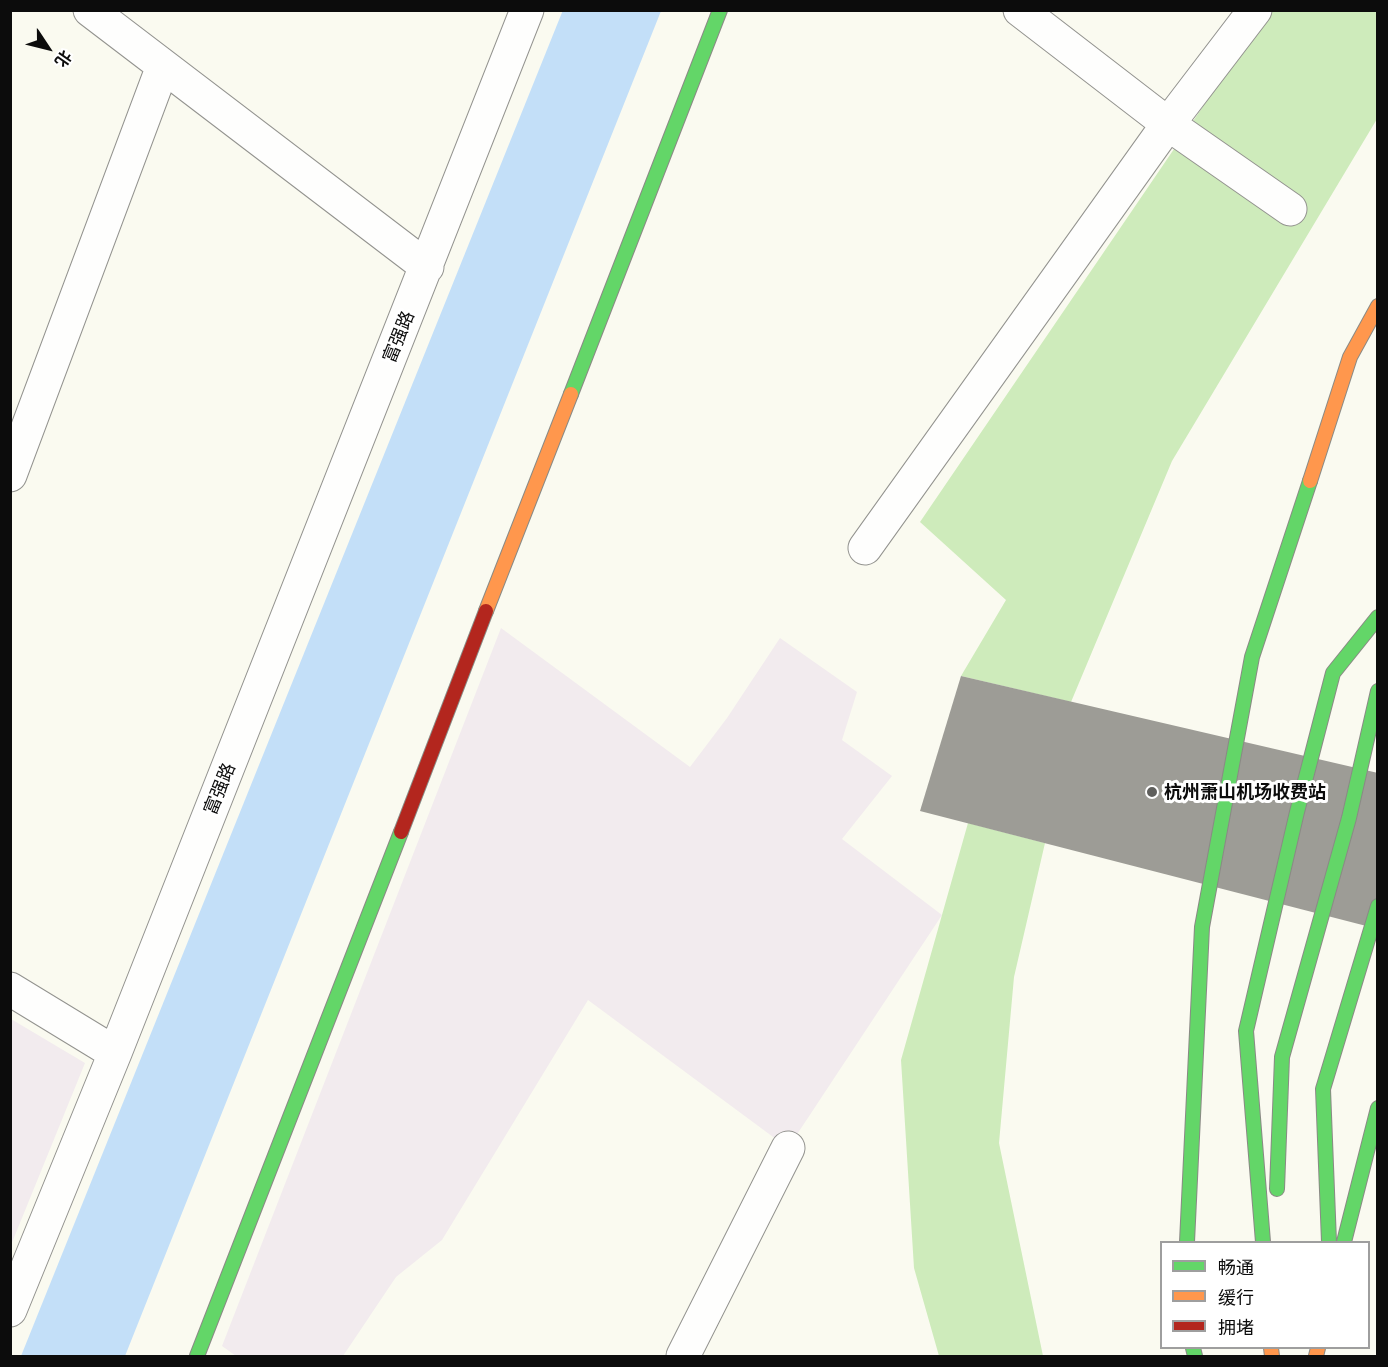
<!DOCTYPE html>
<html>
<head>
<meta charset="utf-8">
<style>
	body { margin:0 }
	#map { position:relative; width:1388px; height:1367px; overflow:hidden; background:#fafaf0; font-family:"Crimson Pro","Noto Sans SC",serif }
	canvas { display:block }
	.frame { position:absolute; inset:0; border:12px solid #0c0c0c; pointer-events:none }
	.legend { position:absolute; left:1160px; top:1241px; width:210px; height:108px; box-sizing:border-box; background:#fff; border:2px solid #9e9e9e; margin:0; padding:8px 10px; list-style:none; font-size:18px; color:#0c0c0c }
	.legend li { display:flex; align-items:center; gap:12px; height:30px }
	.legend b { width:30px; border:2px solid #9e9e9e }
	.north { position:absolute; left:18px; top:18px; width:60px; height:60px; -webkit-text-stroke:4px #fff; paint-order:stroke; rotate:125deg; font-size:16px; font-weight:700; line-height:24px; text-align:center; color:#0c0c0c }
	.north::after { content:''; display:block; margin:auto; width:21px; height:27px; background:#0c0c0c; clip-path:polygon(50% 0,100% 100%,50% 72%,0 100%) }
</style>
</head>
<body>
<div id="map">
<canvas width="1388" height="1367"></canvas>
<div class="frame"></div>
<ul class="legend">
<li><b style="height:8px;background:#63d668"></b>畅通</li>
<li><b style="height:8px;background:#ff974d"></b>缓行</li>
<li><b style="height:8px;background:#b3261e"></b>拥堵</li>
</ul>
<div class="north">北</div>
</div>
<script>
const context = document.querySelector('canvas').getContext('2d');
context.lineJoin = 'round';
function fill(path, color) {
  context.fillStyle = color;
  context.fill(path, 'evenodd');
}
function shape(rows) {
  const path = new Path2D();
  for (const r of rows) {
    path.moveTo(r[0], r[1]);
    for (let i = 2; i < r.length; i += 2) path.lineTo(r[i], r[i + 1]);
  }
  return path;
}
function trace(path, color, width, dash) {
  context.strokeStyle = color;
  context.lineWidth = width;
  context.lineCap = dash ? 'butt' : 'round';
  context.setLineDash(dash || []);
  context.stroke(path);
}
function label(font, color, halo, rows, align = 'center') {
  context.font = font + ' "Crimson Pro","Noto Sans SC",serif';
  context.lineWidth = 6;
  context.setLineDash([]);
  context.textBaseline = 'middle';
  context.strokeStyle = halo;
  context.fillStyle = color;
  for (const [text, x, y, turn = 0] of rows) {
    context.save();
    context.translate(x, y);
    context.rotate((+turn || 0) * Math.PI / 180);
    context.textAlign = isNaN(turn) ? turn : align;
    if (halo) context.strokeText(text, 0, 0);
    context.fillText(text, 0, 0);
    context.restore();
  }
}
const industrial = shape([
	[501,628,690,767,727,718,780,638,857,692,842,740,892,776,842,839,942,915,788,1148,588,1000,442,1240,396,1277,343,1356,236,1356,222,1346],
	[11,1019,85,1063,11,1245]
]);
const forest = shape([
	[1268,11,1377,11,1377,119,1172,461,1071,702,961,676,1006,600,920,522],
	[968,823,1045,843,1014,977,999,1143,1043,1356,939,1356,914,1268,901,1060]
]);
const water = shape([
	[563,10,661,11,125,1356,21,1356]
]);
const building = shape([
	[961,676,1378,773,1378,929,920,811]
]);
const street = shape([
	[90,10,427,267],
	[1020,10,1168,124,1290,209],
	[10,475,163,66],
	[865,548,1168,124,1255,10],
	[10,989,115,1053],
	[10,1310,115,1053,527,10],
	[683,1356,788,1148]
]);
const fast = shape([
	[571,394,720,10],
	[1277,1189,1282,1057,1349,818,1378,691],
	[1187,1242,1202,927,1252,657,1310,481],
	[1263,1242,1246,1031,1297,812,1333,673,1378,617],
	[1329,1242,1323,1089,1378,906],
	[1344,1242,1378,1108],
	[1193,1348,1195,1356],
	[197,1356,401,832]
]);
const slow = shape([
	[1310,481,1350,357,1378,306],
	[486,611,571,394],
	[1271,1348,1272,1356],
	[1316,1356,1318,1348]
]);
const jam = shape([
	[401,832,486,611]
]);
const markers = [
	[1152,792,6,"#5f5f5c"]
];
const streetNames = [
	["富强路",399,337,-68],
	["富强路",220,789,-68]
];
const poiNames = [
	["杭州萧山机场收费站",1164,792]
];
fill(industrial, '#f2ebee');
fill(forest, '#ceebbb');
fill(water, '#c3dff8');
fill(building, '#9d9c96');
trace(street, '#93938f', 35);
trace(fast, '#8a8a85', 16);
trace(slow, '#8a8a85', 16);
trace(jam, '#8a8a85', 16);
trace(street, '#fefefd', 33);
trace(fast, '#63d668', 14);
trace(slow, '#ff974d', 14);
trace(jam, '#b3261e', 14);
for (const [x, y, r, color] of markers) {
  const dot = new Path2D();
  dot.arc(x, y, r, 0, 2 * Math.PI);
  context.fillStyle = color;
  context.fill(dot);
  trace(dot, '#fff', 2);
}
label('18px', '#0c0c0c', '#fff', streetNames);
label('bold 18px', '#0c0c0c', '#fff', poiNames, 'left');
</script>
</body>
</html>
